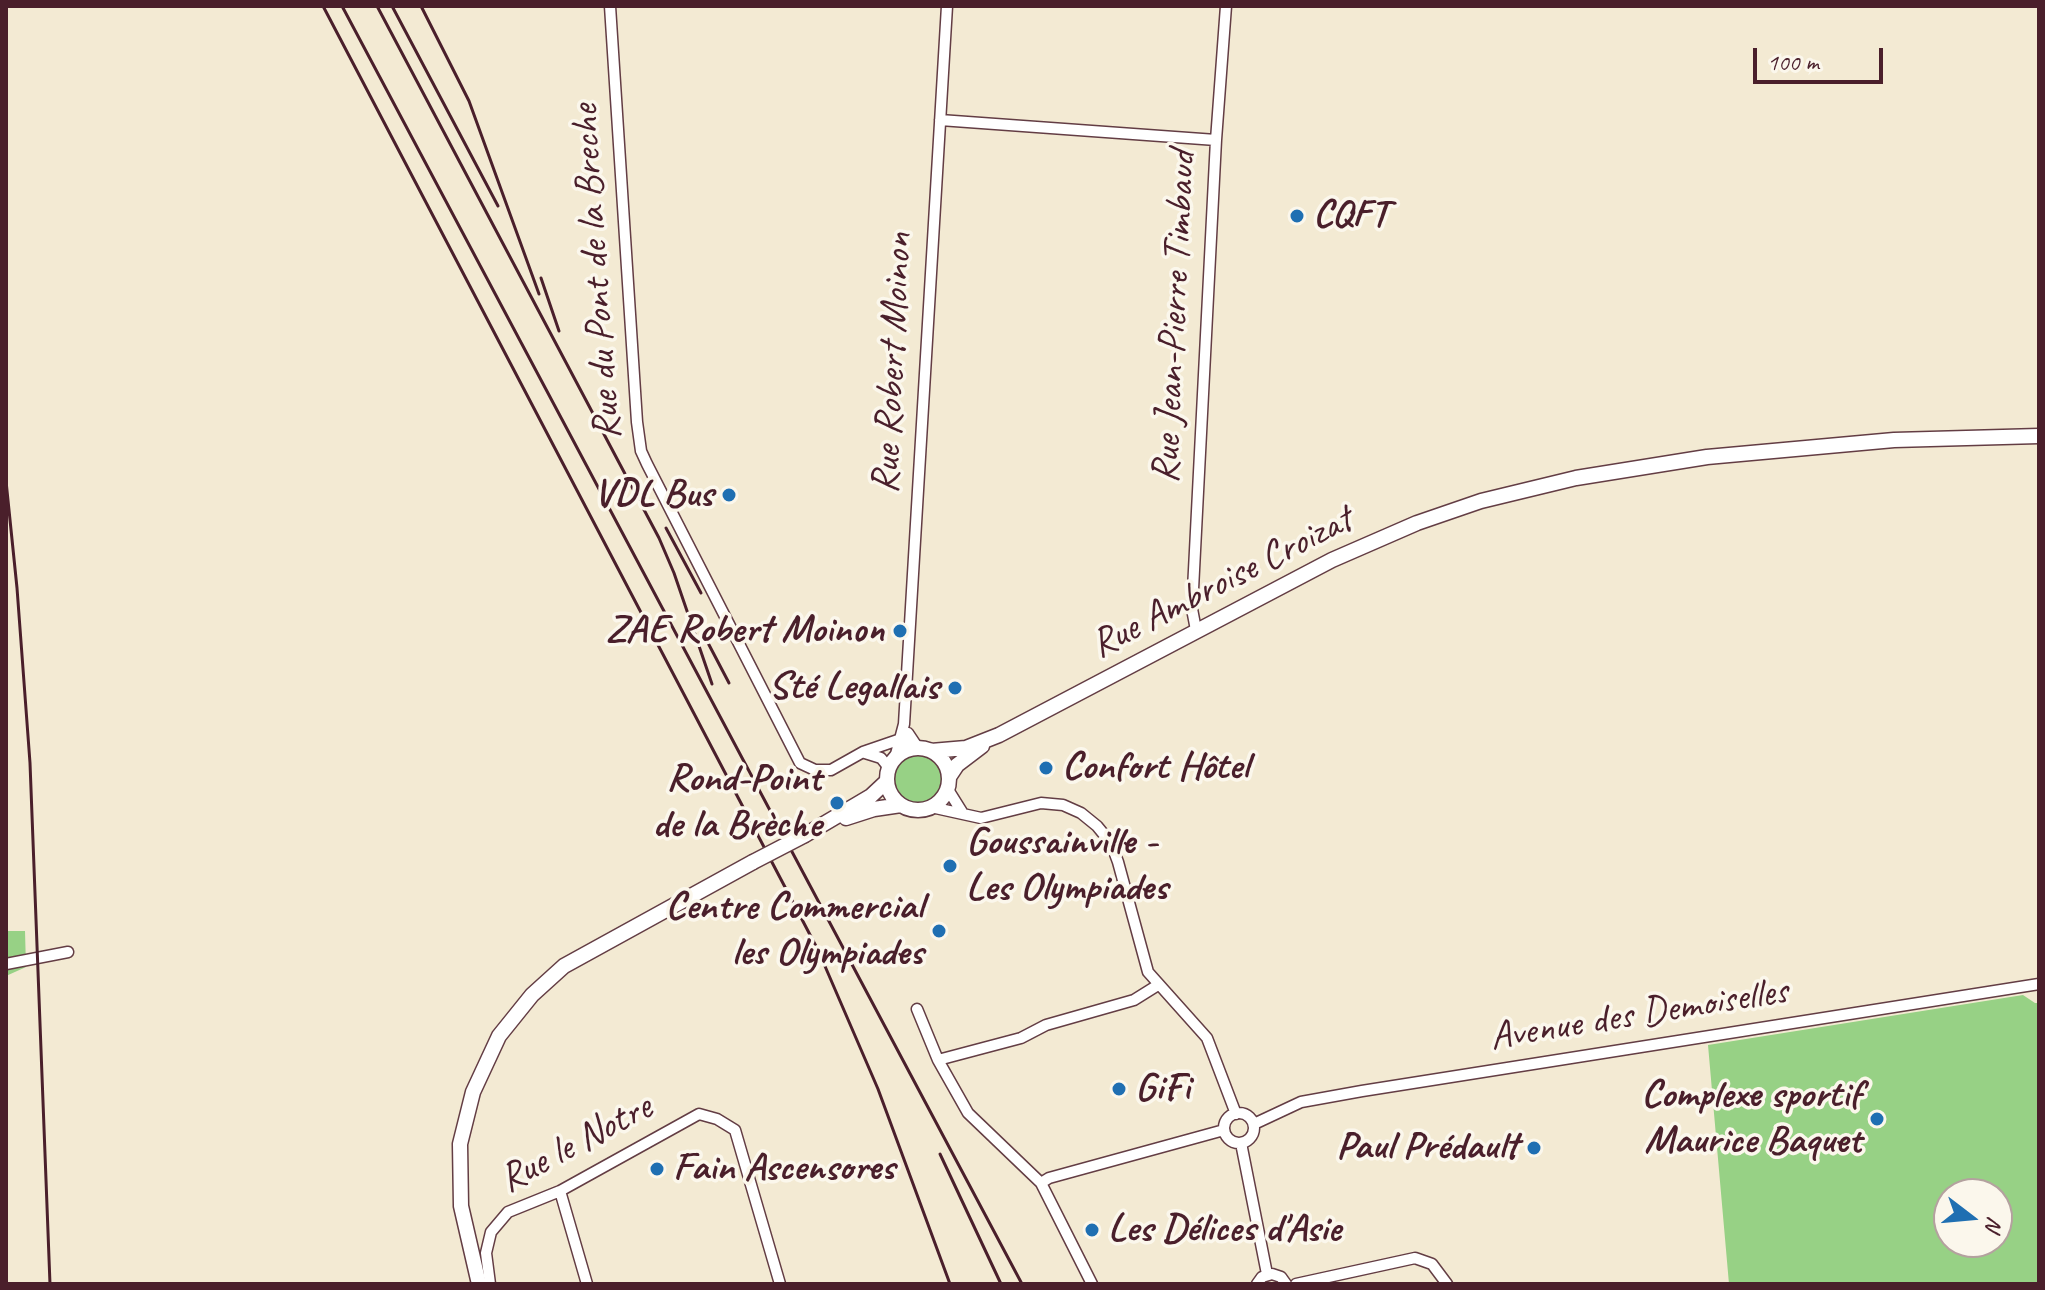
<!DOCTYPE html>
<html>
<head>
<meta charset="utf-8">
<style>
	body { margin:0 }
	#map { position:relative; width:2045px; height:1290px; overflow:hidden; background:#f3ead3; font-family:Caveat,sans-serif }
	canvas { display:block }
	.frame { position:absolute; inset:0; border:8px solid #4a1f2b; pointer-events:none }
	.north { position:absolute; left:1933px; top:1178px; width:80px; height:80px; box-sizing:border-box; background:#fbf7ec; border:2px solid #b4a19f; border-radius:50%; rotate:106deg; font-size:22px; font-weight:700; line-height:32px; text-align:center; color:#4a1f2b }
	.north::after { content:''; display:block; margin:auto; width:28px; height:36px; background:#1f6fb2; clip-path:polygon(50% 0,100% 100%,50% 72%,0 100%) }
	.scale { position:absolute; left:1753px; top:48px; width:130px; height:36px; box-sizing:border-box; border:4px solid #4a1f2b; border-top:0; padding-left:10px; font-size:24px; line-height:28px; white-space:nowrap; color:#4a1f2b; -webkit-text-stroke:6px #fbf7ec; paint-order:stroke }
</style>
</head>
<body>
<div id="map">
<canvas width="2045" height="1290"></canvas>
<div class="frame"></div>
<div class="north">N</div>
<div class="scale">100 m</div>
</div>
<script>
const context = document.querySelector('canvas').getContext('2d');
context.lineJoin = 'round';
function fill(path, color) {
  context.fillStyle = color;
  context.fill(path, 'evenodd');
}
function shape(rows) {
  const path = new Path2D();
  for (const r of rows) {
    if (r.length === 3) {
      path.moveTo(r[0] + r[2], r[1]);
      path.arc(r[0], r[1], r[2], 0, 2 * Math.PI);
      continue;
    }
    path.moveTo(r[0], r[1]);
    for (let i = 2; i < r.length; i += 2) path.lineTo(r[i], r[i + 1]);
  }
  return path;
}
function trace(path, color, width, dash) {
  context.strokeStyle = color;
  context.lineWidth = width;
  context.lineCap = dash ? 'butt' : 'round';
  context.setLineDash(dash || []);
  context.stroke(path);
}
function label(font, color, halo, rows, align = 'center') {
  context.font = font + ' Caveat,sans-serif';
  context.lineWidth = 7;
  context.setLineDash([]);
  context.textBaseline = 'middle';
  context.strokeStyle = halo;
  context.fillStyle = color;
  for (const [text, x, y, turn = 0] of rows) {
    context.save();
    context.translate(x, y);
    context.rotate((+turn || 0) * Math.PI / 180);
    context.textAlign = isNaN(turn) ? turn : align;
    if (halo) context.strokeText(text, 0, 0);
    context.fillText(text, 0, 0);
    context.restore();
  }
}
const green = shape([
	[916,778,26],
	[6,931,25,931,26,967,6,976],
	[2023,995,2035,1003,2039,1003,2039,1284,1729,1284,1708,1045],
	[1949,1194,1997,1194,1997,1242,1949,1242]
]);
const street = shape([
	[610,6,637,422,641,451,647,464,800,763,815,770,831,770,863,752,898,740,910,740],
	[940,120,1216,140],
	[1196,630,1192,609,1216,140,1226,6],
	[908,733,918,748],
	[865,753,881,758,889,768],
	[895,758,904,724,947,6],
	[947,788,962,812],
	[931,807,981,818,1041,803,1063,805,1081,813,1097,826,1111,843,1118,862,1148,972,1207,1038,1236,1114],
	[6,964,68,952],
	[917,1009,938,1060,968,1113,1041,1183,1092,1284],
	[938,1060,1021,1038,1046,1025,1134,1000,1158,985],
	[1239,1128,15],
	[1254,1124,1301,1102,1362,1091,2039,984],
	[1241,1143,1267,1274],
	[1041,1183,1049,1178,1224,1130],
	[560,1191,587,1284],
	[490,1284,486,1253,491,1232,508,1212,560,1191,699,1114,717,1119,735,1130,780,1284],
	[1257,1284,1262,1277,1272,1274,1281,1277,1286,1284],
	[1296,1284,1415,1258,1432,1264,1447,1284]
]);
const secondary = shape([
	[918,779,31],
	[931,751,966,748,999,735,1332,560,1417,523,1481,501,1576,478,1707,457,1894,440,2039,436],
	[949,777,957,765,982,746],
	[846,818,874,809,901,805],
	[805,835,871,796,887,781],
	[479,1284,461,1206,460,1144,473,1092,499,1036,532,995,564,966,753,862]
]);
const rail = shape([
	[323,6,818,950,878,1089,950,1284],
	[342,6,1022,1284],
	[377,6,659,538,674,573,712,684],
	[392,6,498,206],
	[421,6,469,101,539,294],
	[541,278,559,331],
	[6,481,17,588,30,763,50,1284],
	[666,528,701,593],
	[707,641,729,683],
	[940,1154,1001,1284]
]);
const secondaryBridge = shape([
	[753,862,805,835]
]);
const markers = [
	[1297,216,8,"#1f6fb2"],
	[729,495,8,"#1f6fb2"],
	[900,631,8,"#1f6fb2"],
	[955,688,8,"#1f6fb2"],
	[1046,768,8,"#1f6fb2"],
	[837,803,8,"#1f6fb2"],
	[950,866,8,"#1f6fb2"],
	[939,931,8,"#1f6fb2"],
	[1119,1089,8,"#1f6fb2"],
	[1877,1119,8,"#1f6fb2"],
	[1534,1148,8,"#1f6fb2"],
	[657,1169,8,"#1f6fb2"],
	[1092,1230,8,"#1f6fb2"]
];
const poiNames = [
	["CQFT",1313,216,"left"],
	["VDL Bus",713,495],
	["ZAE Robert Moinon",884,631],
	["Sté Legallais",939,688],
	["Confort Hôtel",1062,768,"left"],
	["Rond-Point",821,780],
	["de la Brèche",821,826],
	["Goussainville -",966,843,"left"],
	["Les Olympiades",966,889,"left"],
	["Centre Commercial",923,908],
	["les Olympiades",923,954],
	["GiFi",1135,1089,"left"],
	["Complexe sportif",1861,1096],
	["Maurice Baquet",1861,1142],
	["Paul Prédault",1518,1148],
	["Fain Ascensores",673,1169,"left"],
	["Les Délices d'Asie",1108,1230,"left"]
];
const streetNames = [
	["Rue du Pont de la Breche",597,272,-94],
	["Rue Jean-Pierre Timbaud",1175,317,-87],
	["Rue Robert Moinon",893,363,-87],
	["Rue Ambroise Croizat",1222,583,-27],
	["Avenue des Demoiselles",1639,1015,-9],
	["Rue le Notre",576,1144,-28]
];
fill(green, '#97d185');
trace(street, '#633d44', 13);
trace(secondary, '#633d44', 17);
trace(street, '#fff', 10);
trace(secondary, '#fff', 14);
trace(rail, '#4a1f2b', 3);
trace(secondaryBridge, '#633d44', 17, []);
trace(secondaryBridge, '#fff', 14);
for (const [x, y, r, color] of markers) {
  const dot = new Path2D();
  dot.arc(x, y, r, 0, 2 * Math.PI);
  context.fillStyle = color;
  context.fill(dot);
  trace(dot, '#fbf7ec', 3);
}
label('bold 40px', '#4a1f2b', '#fbf7ec', poiNames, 'right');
label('40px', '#4a1f2b', '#fbf7ec', streetNames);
</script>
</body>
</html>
